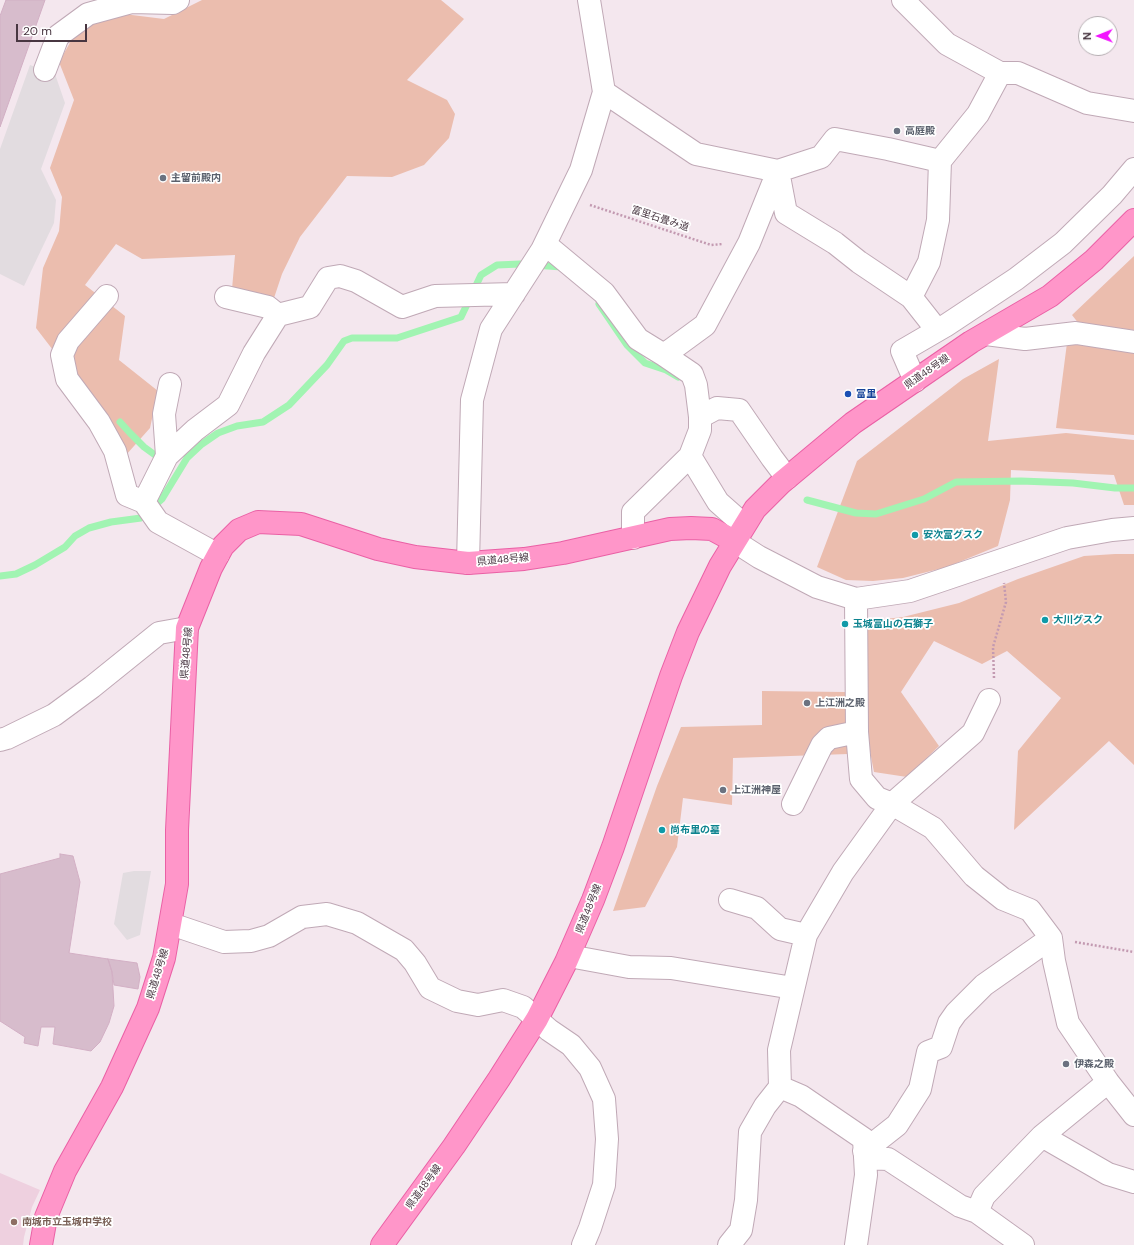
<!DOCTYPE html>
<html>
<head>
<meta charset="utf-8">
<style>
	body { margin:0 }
	#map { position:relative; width:1134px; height:1245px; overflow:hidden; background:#f4e7ee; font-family:"DM Sans",sans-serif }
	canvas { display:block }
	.north { position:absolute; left:1078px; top:16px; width:40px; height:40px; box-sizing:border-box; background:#fff; border:1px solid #b6afb3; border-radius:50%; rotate:269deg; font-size:11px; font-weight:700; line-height:16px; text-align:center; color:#483641 }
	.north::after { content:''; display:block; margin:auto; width:14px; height:18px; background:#f314ff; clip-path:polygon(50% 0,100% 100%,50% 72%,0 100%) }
	.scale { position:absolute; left:16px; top:24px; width:71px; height:18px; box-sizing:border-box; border:2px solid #483641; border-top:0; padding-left:5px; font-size:12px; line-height:14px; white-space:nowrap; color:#483641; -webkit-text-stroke:3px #fff; paint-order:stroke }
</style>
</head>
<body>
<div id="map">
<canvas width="1134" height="1245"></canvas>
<div class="north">N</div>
<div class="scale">20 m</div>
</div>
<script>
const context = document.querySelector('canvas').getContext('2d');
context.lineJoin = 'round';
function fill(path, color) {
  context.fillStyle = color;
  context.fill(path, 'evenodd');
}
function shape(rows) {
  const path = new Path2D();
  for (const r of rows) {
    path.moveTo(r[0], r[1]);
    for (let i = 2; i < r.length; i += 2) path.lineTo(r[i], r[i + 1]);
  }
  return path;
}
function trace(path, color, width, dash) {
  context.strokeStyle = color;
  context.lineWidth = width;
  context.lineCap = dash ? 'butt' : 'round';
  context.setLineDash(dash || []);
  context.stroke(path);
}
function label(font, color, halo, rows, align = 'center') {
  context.font = font + ' "DM Sans","Noto Sans JP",sans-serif';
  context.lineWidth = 3.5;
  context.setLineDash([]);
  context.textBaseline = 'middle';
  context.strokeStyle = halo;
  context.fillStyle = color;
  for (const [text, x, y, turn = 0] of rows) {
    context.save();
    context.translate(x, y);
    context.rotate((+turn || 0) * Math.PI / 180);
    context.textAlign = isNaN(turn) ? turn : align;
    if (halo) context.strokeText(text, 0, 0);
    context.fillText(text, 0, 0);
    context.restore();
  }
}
const education = shape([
	[0,1173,40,1190,32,1207,24,1237,23,1245,0,1245]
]);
const green = shape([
	[202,0,441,0,464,19,407,80,447,100,455,114,449,138,424,165,392,177,347,176,300,237,282,274,274,298,232,289,235,255,142,259,116,244,85,285,125,316,119,360,158,391,150,428,126,455,76,380,36,328,43,268,59,231,62,197,50,168,74,100,59,62,72,39,94,23,124,14,164,19],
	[1134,256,1134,330,1079,324,1072,315],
	[1067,343,1134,351,1134,435,1056,428],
	[999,359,988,441,1066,433,1134,440,1134,505,1124,505,1114,475,1011,470,1010,500,998,546,947,567,903,578,873,581,846,580,817,567,857,461,963,379],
	[1115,554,1134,554,1134,765,1109,741,1014,830,1018,751,1061,698,1007,651,982,664,934,641,901,692,939,746,907,777,874,772,866,731,867,621,903,617,959,603,1018,579,1084,556],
	[762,691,845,692,848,754,733,758,732,805,683,798,677,847,645,907,613,911,657,786,681,727,762,725]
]);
const parking = shape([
	[30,65,55,74,65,103,41,169,56,200,54,223,24,286,0,274,0,149],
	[134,871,151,871,140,935,127,940,114,924,123,873]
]);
const stream = shape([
	[599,304,627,345,645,363,666,370,678,377],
	[120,422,130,433,144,447,155,455],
	[807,500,856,513,876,514,924,499,956,482,1021,481,1073,483,1115,488,1134,488],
	[0,576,16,574,35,565,65,547,75,536,89,528,111,522,141,518,162,499,187,458,202,444,218,433,237,426,263,422,289,405,327,365,344,341,352,338,397,338,461,317,481,275,497,265,520,264,562,267]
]);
const building = shape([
	[6,0,45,0,0,127,0,16,6,0],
	[60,854,73,856,80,882,69,953,108,959,112,972,114,1006,109,1023,100,1042,91,1051,53,1044,55,1027,41,1027,38,1046,24,1043,25,1037,0,1021,0,874,60,858,60,854],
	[108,959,137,963,140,977,138,989,114,985,112,972,108,959]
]);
const path = shape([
	[590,205,711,245,723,244],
	[994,678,993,647,1006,602,1004,583],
	[1075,942,1134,952]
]);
const minor = shape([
	[45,70,58,36,88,14,132,2,173,3,178,0],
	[1000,73,1018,73,1087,103,1134,111],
	[604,92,696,154,778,171,821,157,835,139,888,149,940,161,978,114,1000,73,947,44,903,0],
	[778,171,786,213,835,243,859,262,911,297],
	[545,244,604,293,638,339,664,355,705,325,749,243,778,171],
	[107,296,68,341,62,355,67,379,99,422,115,451,127,495,144,502,158,522,218,555],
	[226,297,268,307,278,315],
	[937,330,911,297,929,262,938,220,940,161],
	[986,334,1025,339,1076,333,1134,342],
	[915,381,902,351,945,326,1016,279,1063,243,1112,195,1134,169],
	[700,417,717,408,739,410,772,458,787,478],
	[167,456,164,414,170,384],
	[690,456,718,502,744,525],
	[144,502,167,456,195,430,228,405,254,353,278,315,310,307,328,278,340,276,356,281,402,307,435,296,514,294],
	[633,538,633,512,690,456,700,430,700,417,696,385,692,374,664,355],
	[734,541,759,557,817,587,856,599,910,591,1067,538,1112,530,1134,528],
	[468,563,472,400,491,329,542,250,581,170,604,92,589,0],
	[856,599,857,732,861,779,877,798,892,804,933,828,974,876,1003,899,1030,910,1051,938,1054,961,1068,1023,1108,1082,1134,1115],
	[0,740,7,738,54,715,92,687,159,633,187,628],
	[793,804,822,745,829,738,857,732],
	[730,900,757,908,780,929,806,935],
	[171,924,224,942,251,941,269,936,302,917,327,914,357,923,404,950,415,963,430,988,457,1001,478,1005,503,1000,523,1007,549,1030,571,1045,590,1068,604,1099,607,1139,604,1185,590,1228,583,1245],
	[569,956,629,967,671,968,793,988],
	[780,1087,801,1096,864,1139,866,1175,856,1245],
	[1042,1136,1108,1174,1134,1182],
	[864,1151,897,1125,920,1089,928,1052,941,1047,949,1023,956,1013,984,985,1051,938],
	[865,1158,888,1159,960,1206,977,1212,1023,1245],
	[977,1212,984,1196,1042,1136,1108,1082],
	[729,1245,741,1230,746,1200,750,1132,765,1106,780,1087,779,1050,806,935,843,872,892,804,973,733,989,700]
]);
const major = shape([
	[41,1245,46,1217,65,1171,112,1087,148,1008,164,958,177,884,177,830,187,628,211,568,218,555,223,546,239,530,258,522,301,524,378,549,415,557,468,563,524,559,563,553,670,529,691,528,712,529,734,541],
	[382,1245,454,1146,499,1079,537,1019,566,962,593,900,613,847,671,676,688,632,720,566,755,509,781,483,853,423,971,342,1050,296,1094,260,1134,220]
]);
const markers = [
	[897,131,4,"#6b7280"],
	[163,178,4,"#6b7280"],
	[848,394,4,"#1a4fb4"],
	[915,535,4,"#0f9aa8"],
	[1045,620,4,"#0f9aa8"],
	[845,624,4,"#0f9aa8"],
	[807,703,4,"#6b7280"],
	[723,790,4,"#6b7280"],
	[662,830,4,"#0f9aa8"],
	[1066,1064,4,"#6b7280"],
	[14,1222,4,"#8d6e63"]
];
const worshipNames = [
	["高庭殿",905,131],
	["主留前殿内",171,178],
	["上江洲之殿",815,703],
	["上江洲神屋",731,790],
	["伊森之殿",1074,1064]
];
const streetNames = [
	["富里石畳み道",660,219,18],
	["県道48号線",927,372,-35],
	["県道48号線",503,560,-5],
	["県道48号線",187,653,-85],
	["県道48号線",589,909,-68],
	["県道48号線",158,974,-73],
	["県道48号線",424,1187,-54]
];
const transitNames = [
	["富里",856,394]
];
const cultureNames = [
	["安次富グスク",923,535],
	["大川グスク",1053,620],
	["玉城富山の石獅子",853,624],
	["尚布里の墓",670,830]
];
const educationNames = [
	["南城市立玉城中学校",22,1222]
];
fill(education, '#eed0df');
fill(green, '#ebbdae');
fill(parking, '#e2dce0');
trace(stream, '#a1f4b2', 7);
fill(building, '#d7bccc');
trace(building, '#d2afc4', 1);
trace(minor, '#c0a9b6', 24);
trace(major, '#ea60a5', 24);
trace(path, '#c39ab1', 2.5, [2, 2]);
trace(minor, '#fff', 22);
trace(major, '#ff96c9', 22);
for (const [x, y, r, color] of markers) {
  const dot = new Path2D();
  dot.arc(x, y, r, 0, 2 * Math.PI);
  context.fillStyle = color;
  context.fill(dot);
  trace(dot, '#fff', 1.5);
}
label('bold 10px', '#5b616d', '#fff', worshipNames, 'left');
label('10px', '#483641', '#fff', streetNames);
label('bold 10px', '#164399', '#fff', transitNames, 'left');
label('bold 10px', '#0d838f', '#fff', cultureNames, 'left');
label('bold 10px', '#785e54', '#fff', educationNames, 'left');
</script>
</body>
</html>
